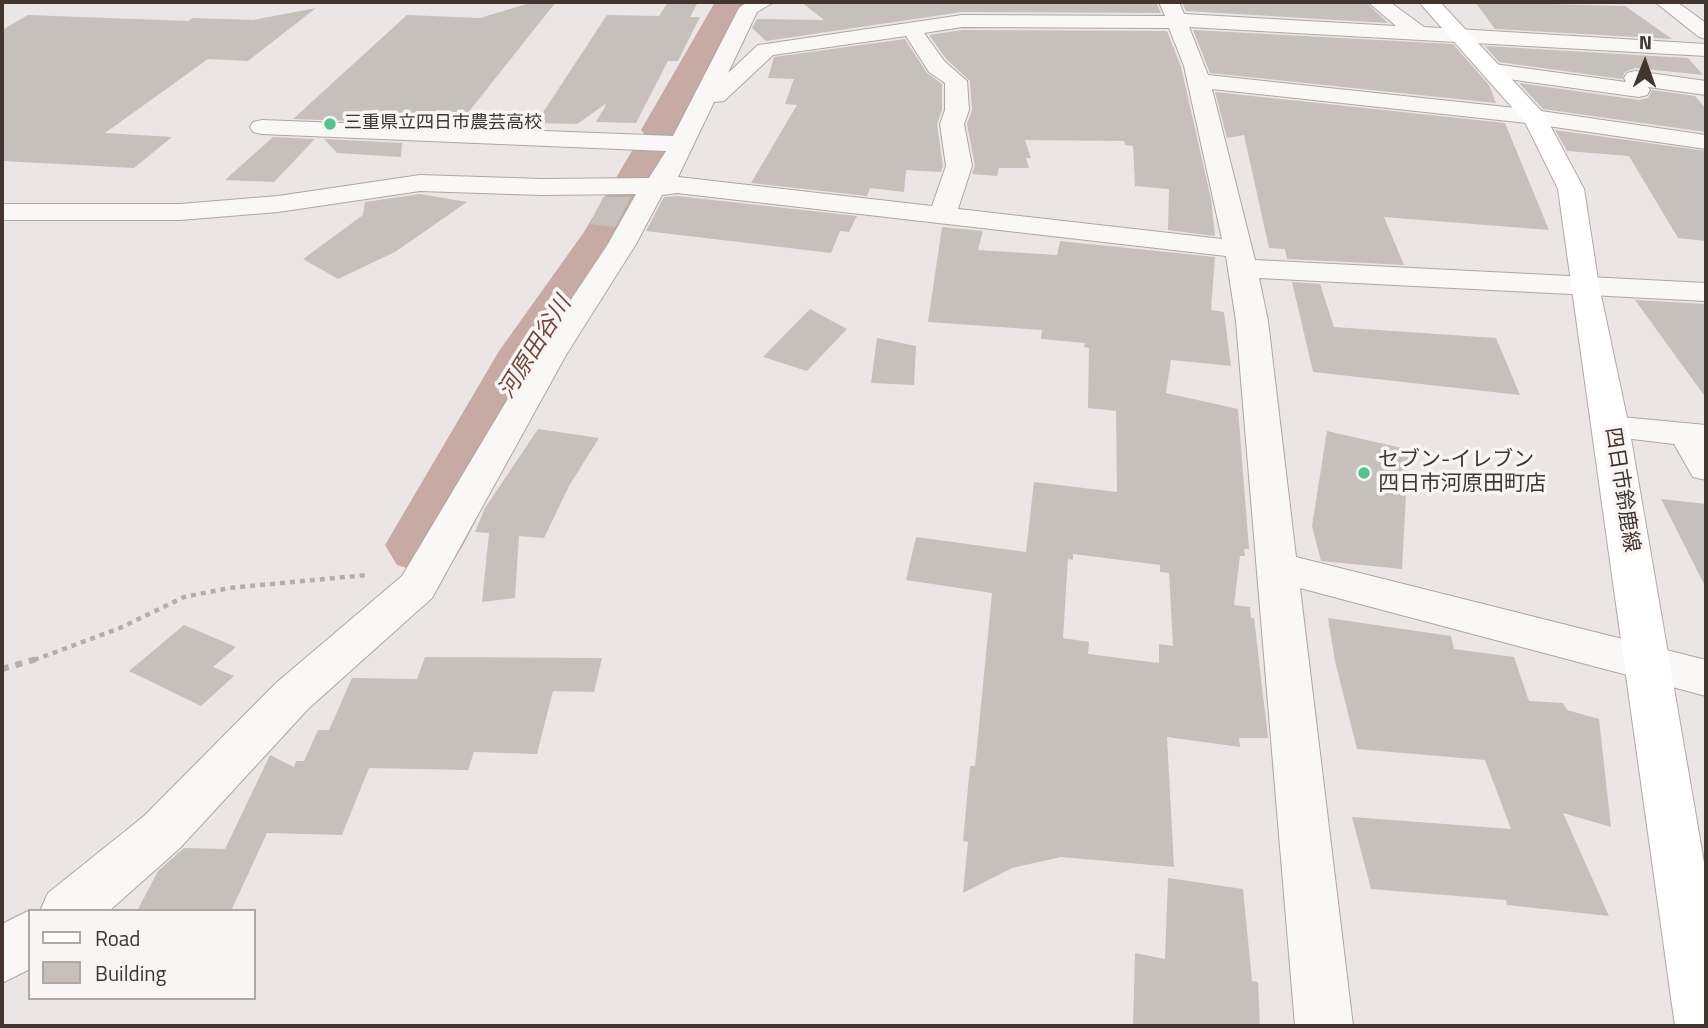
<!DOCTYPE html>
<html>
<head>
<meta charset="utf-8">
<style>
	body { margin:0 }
	#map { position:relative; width:1708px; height:1028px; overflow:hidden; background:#ebe6e5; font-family:"Titillium Web",sans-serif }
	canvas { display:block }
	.frame { position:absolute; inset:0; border:4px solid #42342e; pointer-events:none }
	.legend { position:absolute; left:28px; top:909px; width:228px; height:91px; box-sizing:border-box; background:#f8f5f4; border:2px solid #afa8a5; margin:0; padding:9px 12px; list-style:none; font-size:21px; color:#42342e }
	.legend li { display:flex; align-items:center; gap:14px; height:35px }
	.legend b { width:35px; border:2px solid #afa8a5 }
	.north { position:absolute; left:1610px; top:28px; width:70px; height:70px; -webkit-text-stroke:5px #f8f5f4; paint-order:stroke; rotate:1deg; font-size:19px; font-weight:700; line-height:28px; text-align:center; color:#42342e }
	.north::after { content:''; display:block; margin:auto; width:24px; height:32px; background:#42342e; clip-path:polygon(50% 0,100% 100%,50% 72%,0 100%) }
</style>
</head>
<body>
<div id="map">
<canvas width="1708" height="1028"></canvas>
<div class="frame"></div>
<ul class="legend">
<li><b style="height:9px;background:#fff"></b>Road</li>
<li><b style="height:19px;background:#c7bfbc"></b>Building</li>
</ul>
<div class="north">N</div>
</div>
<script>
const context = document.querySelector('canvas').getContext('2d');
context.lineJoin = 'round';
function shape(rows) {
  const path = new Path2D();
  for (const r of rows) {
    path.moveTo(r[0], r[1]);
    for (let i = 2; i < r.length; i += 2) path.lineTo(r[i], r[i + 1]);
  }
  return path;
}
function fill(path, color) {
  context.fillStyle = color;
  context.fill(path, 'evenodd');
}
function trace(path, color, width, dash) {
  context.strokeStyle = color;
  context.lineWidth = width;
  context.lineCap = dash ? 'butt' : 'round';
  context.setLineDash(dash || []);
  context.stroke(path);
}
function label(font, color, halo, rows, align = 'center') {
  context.font = font + ' "Titillium Web","Noto Sans JP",sans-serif';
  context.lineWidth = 7;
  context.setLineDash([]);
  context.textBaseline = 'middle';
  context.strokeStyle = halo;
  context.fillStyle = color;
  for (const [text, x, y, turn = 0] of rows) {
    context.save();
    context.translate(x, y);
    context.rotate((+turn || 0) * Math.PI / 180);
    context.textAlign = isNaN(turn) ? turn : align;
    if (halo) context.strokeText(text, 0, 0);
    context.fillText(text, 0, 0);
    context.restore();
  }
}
const river = shape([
	[715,2,760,2,754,10,747,13,689,130,682,140,669,143,678,154,637,234,563,351,463,545,451,565,424,573,397,565,385,545,499,351,584,232,636,144,649,140,641,130,715,2]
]);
const building = shape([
	[533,2,556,2,463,119,405,117,404,123,293,119,407,15,480,18],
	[668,2,698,2,690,17,700,17,678,61,668,61,636,123,596,122,607,103,577,124,536,123,607,15,659,16],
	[801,2,1156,2,1161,13,962,12,766,41,752,28,757,19,824,20],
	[1182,2,1366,2,1388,23,1186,11],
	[1475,2,1625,6,1672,39,1495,29],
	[316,8,248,61,208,59,105,133,172,137,134,168,2,161,2,30,28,15,188,21,192,18,253,20],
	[962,30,1167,31,1181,67,1211,199,1215,236,1168,230,1169,189,1135,186,1133,146,1125,145,1124,141,1025,140,1031,158,1026,158,1029,168,999,168,997,176,972,174,975,166,967,124,972,110,970,81,947,60,929,35],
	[1193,30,1453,44,1489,85,1496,103,1210,73],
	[905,39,927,73,942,84,942,110,937,124,943,166,941,172,906,170,904,192,870,188,867,196,751,183,797,105,785,104,794,79,768,78,774,57],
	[1485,46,1688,58,1703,75,1635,68,1625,72,1622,79,1499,62],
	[1519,83,1639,100,1648,98,1652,90,1695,96,1706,109,1706,132,1543,109],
	[1215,92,1505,123,1549,230,1384,217,1404,265,1287,259,1285,249,1269,248,1244,135,1227,138],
	[1555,130,1706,151,1706,241,1678,238,1629,156,1567,151],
	[273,137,315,139,274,182,225,180],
	[324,139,402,143,401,157,337,153],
	[420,194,467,202,395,252,338,279,303,259,363,215,365,202],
	[677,196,857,216,849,232,840,231,831,253,646,231,664,197],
	[603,197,631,197,615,227,590,224],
	[942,227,983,231,978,250,1057,255,1060,241,1215,257,1211,310,1224,312,1231,366,1171,360,1166,393,1238,409,1249,549,1244,549,1245,556,1240,556,1234,605,1250,607,1251,618,1254,618,1268,738,1239,738,1240,747,1167,737,1174,867,1061,857,1012,868,963,893,968,842,963,841,970,766,975,766,992,593,906,580,916,537,1026,552,1034,482,1117,492,1116,411,1088,408,1089,348,1084,347,1085,343,1041,339,1042,330,928,322],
	[1073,554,1160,565,1160,572,1169,573,1173,646,1159,644,1159,663,1088,654,1089,642,1063,638,1068,559,1073,560],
	[1292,282,1320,284,1334,327,1496,338,1520,395,1313,372],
	[1635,300,1706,304,1706,398],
	[810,309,847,329,807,371,763,357],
	[877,338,916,346,914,385,871,383],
	[538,429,599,438,569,486,544,538,519,536,515,598,482,602,489,533,475,532,485,508],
	[1327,431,1406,449,1405,456,1408,457,1402,569,1321,561,1312,526],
	[1661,499,1706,504,1706,588],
	[1328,618,1451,636,1454,649,1514,657,1529,701,1563,703,1567,710,1599,719,1611,827,1563,813,1609,916,1507,905,1506,900,1371,889,1352,817,1511,829,1485,760,1357,749,1335,661],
	[184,625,236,647,213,667,234,676,201,706,129,671],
	[425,657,602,658,594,692,553,691,537,754,474,752,468,770,369,768,342,835,267,833,231,911,137,911,158,871,184,848,225,849,270,755,294,767,296,761,304,761,318,730,329,730,352,678,417,679],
	[1168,878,1243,889,1252,981,1258,982,1260,1026,1133,1026,1135,953,1165,959]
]);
const pathFar1 = shape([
	[34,660,120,628,184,597,229,588,367,575]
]);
const path = shape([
	[2,669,40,658]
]);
const minor = shape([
	[747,2,774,2,757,12,728,73,758,45,766,44,962,15,1165,16,1159,2,1179,2,1184,14,1396,26,1368,2,1390,2,1424,27,1706,44,1706,56,1189,27,1208,75,1534,110,1706,135,1706,149,1527,123,1212,89,1255,260,1706,283,1706,301,1259,278,1268,321,1296,557,1706,660,1706,696,1300,588,1353,1026,1295,1026,1236,321,1226,256,677,193,662,195,636,244,566,355,432,598,308,709,180,848,109,911,40,911,48,893,144,816,276,683,402,576,534,355,608,244,636,194,542,195,420,191,278,212,180,220,2,220,2,204,180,204,278,196,420,175,542,179,649,178,666,151,262,134,253,132,250,127,253,122,262,120,673,136,739,8,747,2],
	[962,27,1169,28,1184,66,1222,239,958,209,972,166,964,124,969,110,967,81,945,62,924,33,962,27],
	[906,36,929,72,945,83,945,110,940,124,946,166,932,206,678,177,714,102,724,101,773,55,906,36],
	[1655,2,1677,2,1706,23,1706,39,1699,37,1655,2],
	[1494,64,1626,82,1624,78,1627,73,1635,71,1706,81,1706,95,1648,87,1650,90,1647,95,1639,97,1486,76,1483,71,1494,64],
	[1611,416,1706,425,1706,480,1693,477,1674,444,1599,435,1593,427,1599,419,1611,416],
	[30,910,33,911,30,911,30,969,2,983,2,924,30,910]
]);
const major = shape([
	[1419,2,1440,2,1544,114,1584,189,1599,286,1629,427,1706,874,1706,1026,1675,1026,1558,189,1525,122,1419,2]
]);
const markers = [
	[330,124,7,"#57c28f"],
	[1364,473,7,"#57c28f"]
];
const farPoinames = [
	["三重県立四日市農芸高校",344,124]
];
const poiNames = [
	["セブン-イレブン",1378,461],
	["四日市河原田町店",1378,485]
];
const streetNames = [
	["四日市鈴鹿線",1621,490,81]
];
const waterNames = [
	["河原田谷川",536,348,-58]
];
fill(river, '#c7aaa3');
fill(building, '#c7bfbc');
trace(minor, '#aea6a3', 2);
trace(major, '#b6a9a5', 2);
trace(pathFar1, '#b3aeab', 4.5, [5, 5]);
trace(path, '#b3aeab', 6, [7, 7]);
fill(minor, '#f9f8f7');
fill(major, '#fff');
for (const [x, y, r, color] of markers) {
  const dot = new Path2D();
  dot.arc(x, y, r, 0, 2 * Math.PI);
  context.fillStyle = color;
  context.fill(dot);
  trace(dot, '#f8f5f4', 2.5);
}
label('18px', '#42342e', '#f8f5f4', farPoinames, 'left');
label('21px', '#42342e', '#f8f5f4', poiNames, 'left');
label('21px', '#42342e', '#f8f5f4', streetNames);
label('italic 23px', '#72483b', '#f8f5f4', waterNames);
</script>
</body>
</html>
